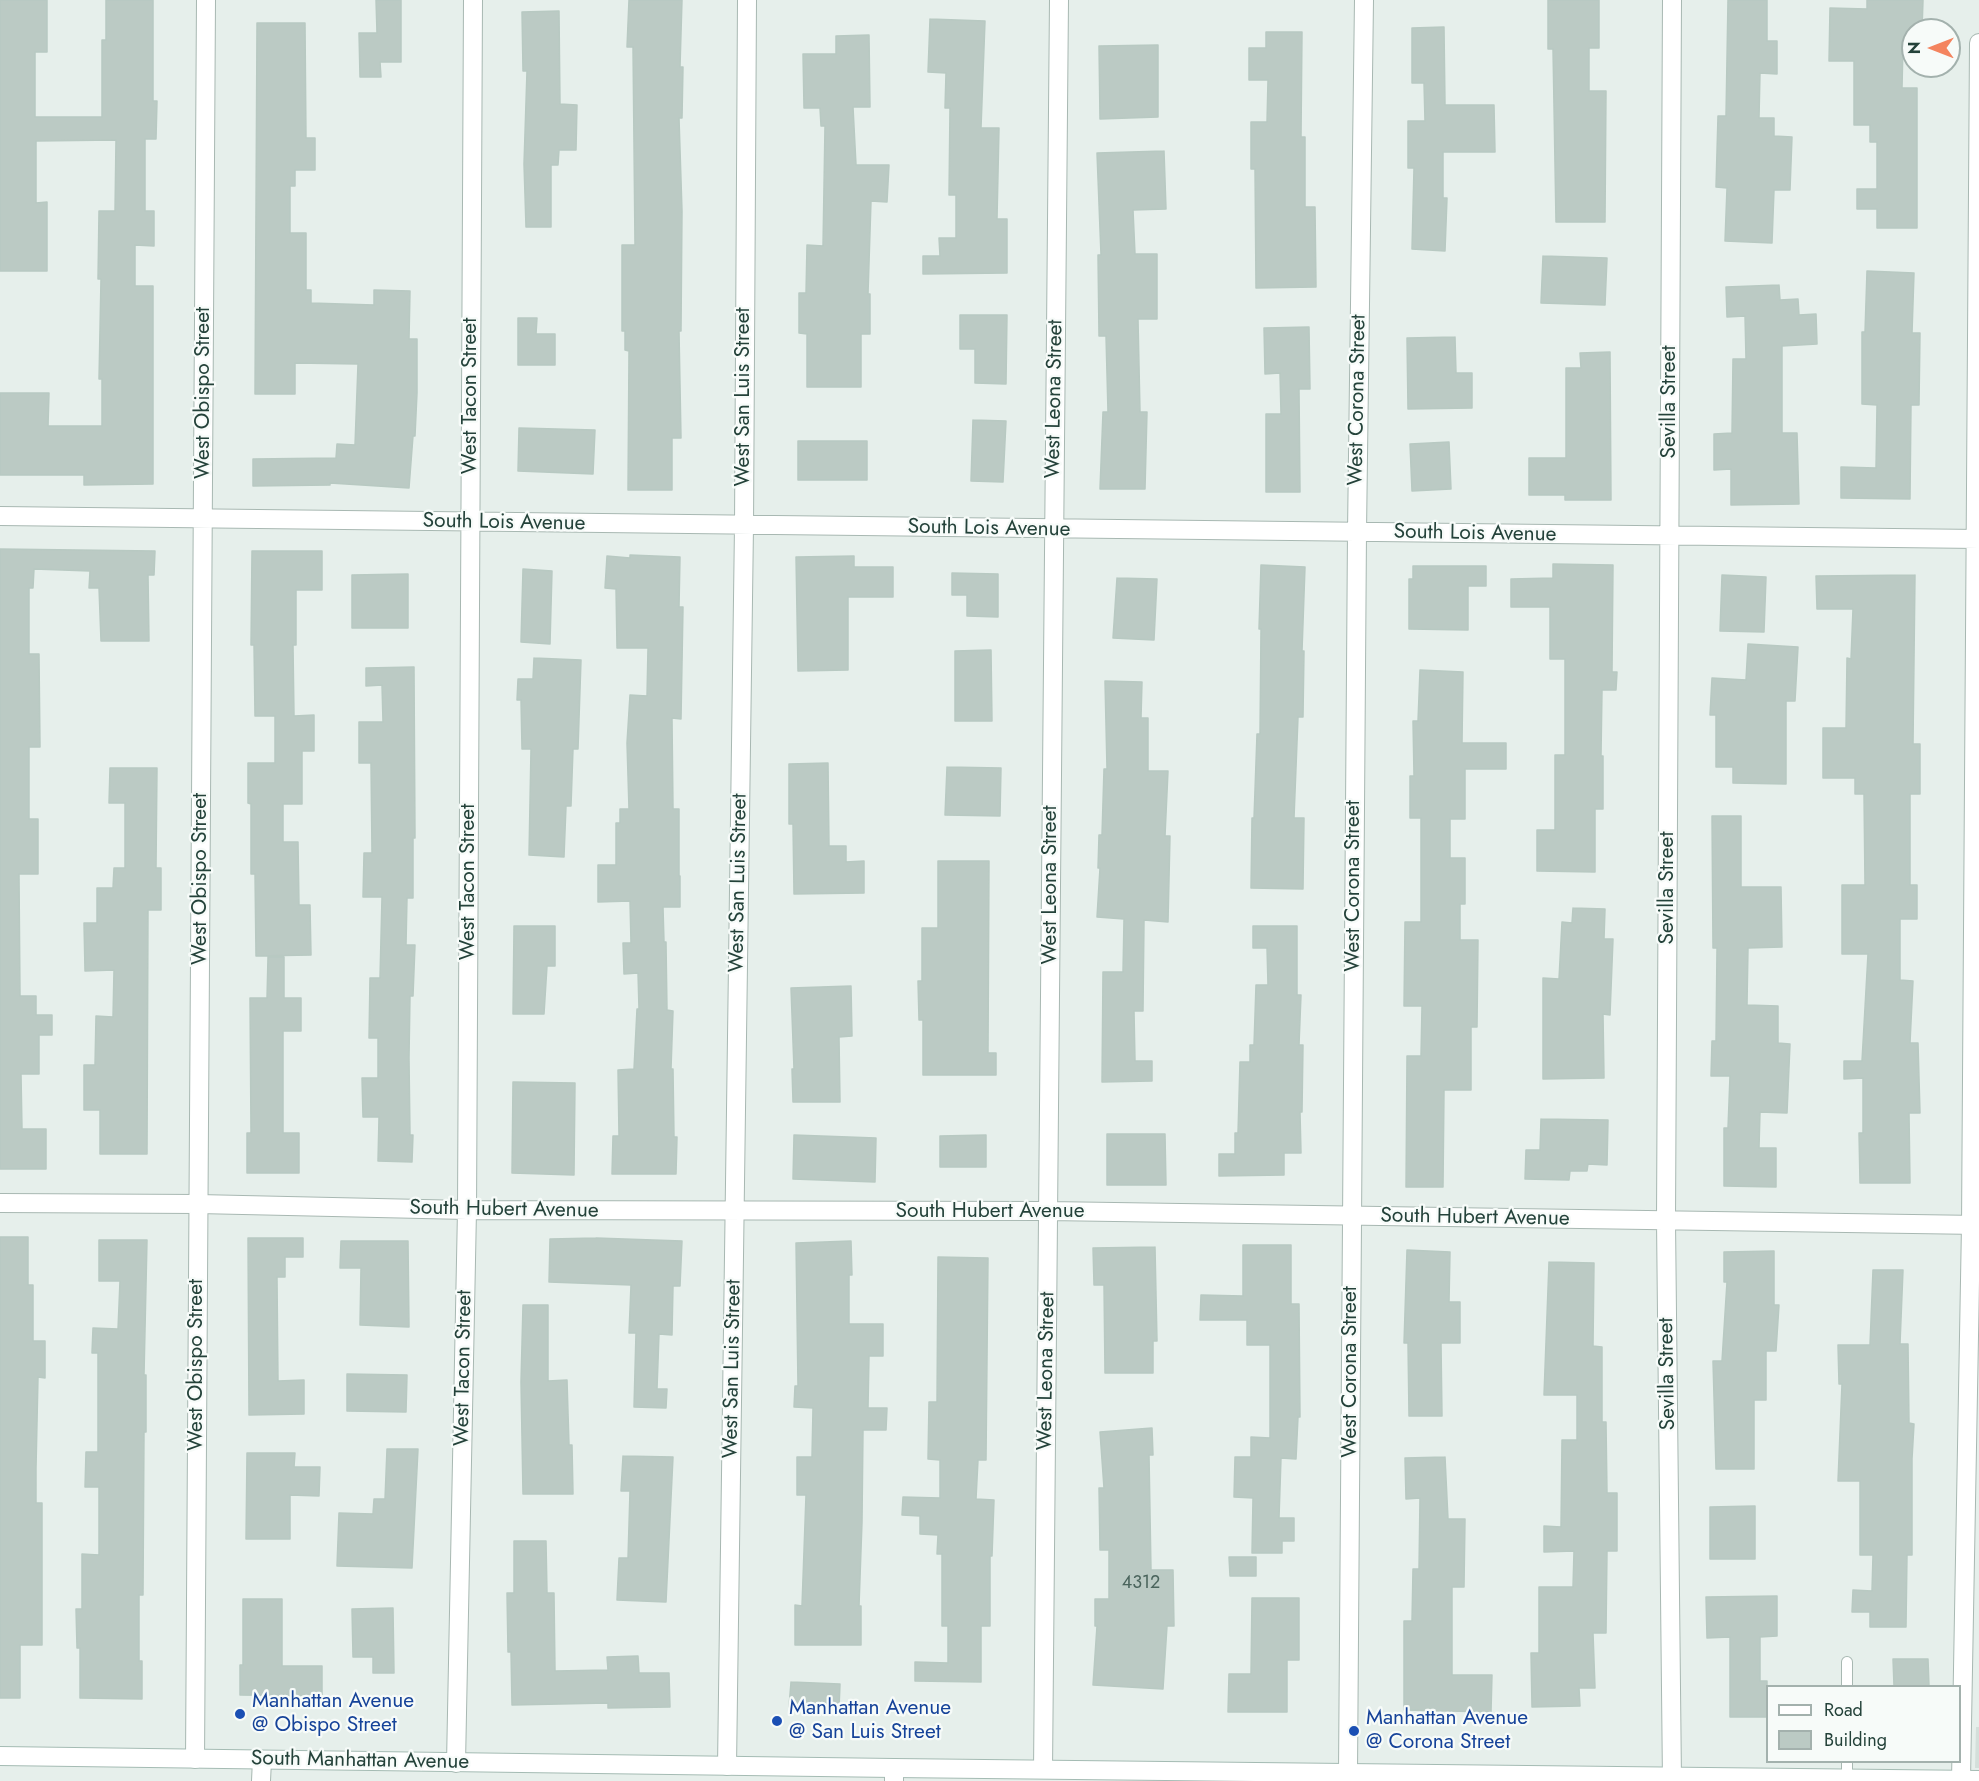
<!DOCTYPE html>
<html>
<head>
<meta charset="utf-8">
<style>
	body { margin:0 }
	#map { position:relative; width:1979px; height:1781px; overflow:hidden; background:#e6efeb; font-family:Jost,sans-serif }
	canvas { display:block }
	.legend { position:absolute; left:1766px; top:1685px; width:195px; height:78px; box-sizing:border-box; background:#f7fbf9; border:2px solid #a3b1ad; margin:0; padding:8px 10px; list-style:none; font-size:18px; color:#24423a }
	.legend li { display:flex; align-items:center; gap:12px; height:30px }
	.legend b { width:30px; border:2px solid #a3b1ad }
	.north { position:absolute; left:1901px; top:18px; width:60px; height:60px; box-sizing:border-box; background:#f7fbf9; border:2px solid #a3b1ad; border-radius:50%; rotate:270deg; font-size:16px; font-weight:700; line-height:24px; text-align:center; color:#24423a }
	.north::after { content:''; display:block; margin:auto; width:21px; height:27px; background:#f4845f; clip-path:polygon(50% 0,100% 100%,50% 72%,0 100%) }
</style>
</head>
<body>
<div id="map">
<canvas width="1979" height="1781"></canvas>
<ul class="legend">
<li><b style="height:8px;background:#fff"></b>Road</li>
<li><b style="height:16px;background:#bbcac4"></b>Building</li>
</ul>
<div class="north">N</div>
</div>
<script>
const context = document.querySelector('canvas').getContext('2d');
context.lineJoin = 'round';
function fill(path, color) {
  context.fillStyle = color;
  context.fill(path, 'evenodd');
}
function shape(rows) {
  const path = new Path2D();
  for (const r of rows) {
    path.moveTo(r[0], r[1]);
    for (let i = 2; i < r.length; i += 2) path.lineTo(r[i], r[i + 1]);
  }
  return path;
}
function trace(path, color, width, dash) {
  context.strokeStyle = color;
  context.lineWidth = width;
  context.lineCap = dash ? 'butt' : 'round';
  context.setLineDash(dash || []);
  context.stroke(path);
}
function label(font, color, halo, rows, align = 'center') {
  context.font = font + ' Jost,sans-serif';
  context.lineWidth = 4.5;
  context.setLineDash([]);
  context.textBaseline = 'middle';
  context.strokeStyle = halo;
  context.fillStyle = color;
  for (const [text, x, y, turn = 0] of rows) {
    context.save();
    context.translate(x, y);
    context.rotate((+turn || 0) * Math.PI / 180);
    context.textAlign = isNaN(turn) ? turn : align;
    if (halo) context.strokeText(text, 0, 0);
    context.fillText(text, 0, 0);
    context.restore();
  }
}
const built = shape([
	[1976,1727,1979,1727,1979,1768,1975,1768]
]);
const building = shape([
	[0,0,47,0,47,52,35,52,35,117,102,117,102,40,106,40,106,0,153,0,153,101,157,101,156,139,145,139,145,211,154,211,154,246,135,245,135,286,153,286,153,484,84,485,84,475,0,475,0,393,49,393,48,426,102,426,102,379,99,379,101,279,98,279,99,211,115,211,116,140,36,141,36,203,47,202,47,271,0,271,0,0],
	[376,0,401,0,401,62,380,62,381,77,360,77,359,33,377,33,376,0],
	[629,0,682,0,680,67,683,67,682,118,679,118,682,211,681,331,679,331,681,438,672,438,672,490,628,490,629,351,625,350,625,331,622,331,622,245,635,245,633,47,627,47,629,0],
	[1548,0,1599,0,1599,48,1589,48,1589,91,1606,91,1605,222,1556,222,1553,49,1548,49,1548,0],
	[1728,0,1767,0,1767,41,1777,41,1777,74,1760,73,1759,118,1774,118,1774,136,1792,137,1790,190,1774,190,1772,243,1725,241,1727,188,1716,187,1718,116,1726,116,1728,0],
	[1867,0,1923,0,1922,30,1913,30,1913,44,1903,44,1902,88,1917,88,1917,228,1877,228,1877,209,1857,209,1857,189,1877,189,1877,142,1870,142,1870,125,1854,125,1854,61,1829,61,1830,8,1867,9,1867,0],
	[559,11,560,104,577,105,576,150,559,150,558,165,551,165,551,227,526,227,524,164,527,71,523,71,522,12,559,11],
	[930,19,985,21,981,128,999,128,997,219,1007,219,1007,273,923,274,923,256,940,256,939,238,956,238,956,195,949,195,950,108,945,108,946,73,928,72,930,19],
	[257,23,305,23,306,138,315,138,315,170,295,170,295,186,290,186,290,233,306,233,306,290,311,290,311,303,374,305,374,290,410,291,409,339,417,339,417,393,415,436,413,436,409,488,330,483,330,485,253,486,253,459,336,458,337,444,355,445,358,364,295,363,295,394,255,394,257,23],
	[1444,27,1445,105,1494,105,1495,152,1443,152,1443,198,1447,198,1445,251,1412,249,1414,168,1408,168,1408,121,1425,121,1424,83,1412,83,1412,28,1444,27],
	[1266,32,1302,32,1301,137,1305,137,1305,207,1315,207,1316,287,1256,288,1255,169,1251,169,1251,122,1267,122,1268,80,1249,80,1249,48,1266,48,1266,32],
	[869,35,870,107,853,107,856,165,889,165,887,202,871,201,868,294,870,294,870,334,861,334,861,387,807,387,807,334,799,333,799,293,806,293,807,245,823,246,825,126,821,126,820,108,804,108,803,54,836,54,836,36,869,35],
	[1158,45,1158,117,1100,119,1099,46,1158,45],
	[1164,151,1166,209,1133,210,1135,254,1157,254,1157,319,1138,319,1140,412,1147,412,1145,489,1100,489,1103,412,1108,412,1106,336,1099,336,1098,255,1101,255,1097,153,1164,151],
	[1543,256,1607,258,1605,305,1541,303,1543,256],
	[1867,271,1914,273,1912,333,1920,333,1919,405,1911,405,1910,499,1841,498,1841,467,1876,468,1877,405,1862,404,1862,332,1865,332,1867,271],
	[1779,285,1780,300,1798,299,1799,315,1816,314,1817,344,1782,346,1782,433,1797,433,1799,504,1731,505,1731,469,1714,470,1714,434,1732,433,1733,359,1746,359,1745,316,1727,317,1726,287,1779,285],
	[960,315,1007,315,1006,384,975,383,975,349,960,349,960,315],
	[518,318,537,318,536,334,555,334,555,365,518,365,518,318],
	[1309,327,1310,389,1299,389,1300,492,1266,492,1266,414,1281,414,1280,373,1265,374,1264,328,1309,327],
	[1455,337,1456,373,1472,373,1472,408,1408,409,1407,338,1455,337],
	[1610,352,1611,500,1565,500,1565,495,1529,495,1529,458,1566,458,1566,368,1581,368,1580,353,1610,352],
	[973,420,1006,421,1003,482,971,481,973,420],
	[519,428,595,430,593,474,518,471,519,428],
	[798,441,867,441,867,480,798,480,798,441],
	[1449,442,1451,489,1412,491,1410,444,1449,442],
	[0,549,155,551,154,575,148,575,149,641,101,641,99,588,89,588,90,571,34,569,33,588,29,588,29,654,39,654,40,747,29,747,29,819,38,819,38,874,19,874,20,996,36,996,36,1015,52,1015,52,1035,39,1035,39,1074,21,1074,22,1129,46,1129,46,1169,0,1169,0,549],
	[252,551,322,551,322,590,296,590,296,645,293,645,294,716,314,715,314,751,302,751,302,804,283,804,283,842,298,842,299,905,310,905,311,955,256,956,255,874,251,874,251,804,248,803,248,763,275,763,275,716,255,716,254,645,251,645,252,551],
	[630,555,680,557,679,607,683,607,681,719,672,718,673,809,679,809,679,876,680,876,680,907,663,907,664,942,666,942,667,1010,673,1011,671,1069,673,1069,674,1137,677,1137,676,1174,612,1174,613,1136,619,1136,618,1070,634,1069,637,1009,639,1009,638,973,624,974,623,943,631,943,630,901,598,902,598,865,616,865,616,823,620,823,620,809,629,809,627,743,630,695,647,696,648,648,617,648,616,589,605,588,607,556,630,558,630,555],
	[854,556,854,567,893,567,893,597,848,597,848,670,798,671,796,557,854,556],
	[1553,564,1613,565,1612,672,1617,672,1616,690,1602,690,1601,756,1603,756,1603,809,1595,809,1595,872,1537,871,1537,830,1555,830,1555,755,1565,755,1565,659,1550,659,1550,607,1511,607,1511,579,1553,578,1553,564],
	[1261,565,1305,567,1302,651,1304,651,1303,717,1298,717,1294,818,1304,818,1303,889,1251,888,1252,818,1254,818,1257,734,1260,734,1261,629,1259,629,1261,565],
	[1413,566,1486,566,1486,586,1468,586,1468,630,1409,629,1409,579,1413,579,1413,566],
	[523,569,552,571,550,644,521,642,523,569],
	[952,573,998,574,998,617,967,616,967,595,952,595,952,573],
	[408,574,408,628,352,628,352,575,408,574],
	[1722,575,1766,577,1764,632,1720,631,1722,575],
	[1915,575,1913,744,1920,744,1920,794,1910,794,1910,885,1917,885,1917,919,1900,919,1900,980,1913,981,1910,1043,1918,1043,1920,1113,1909,1113,1910,1183,1860,1183,1859,1133,1863,1133,1863,1078,1844,1079,1844,1061,1862,1061,1868,954,1842,954,1842,885,1865,885,1864,794,1855,794,1855,778,1823,778,1823,728,1846,728,1847,658,1851,659,1853,609,1817,609,1816,576,1915,575],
	[1117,578,1157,579,1154,640,1113,638,1117,578],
	[1748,644,1798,647,1795,701,1786,701,1786,784,1733,783,1733,767,1716,767,1716,715,1710,715,1712,678,1746,680,1748,644],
	[991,650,992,721,955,721,955,651,991,650],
	[534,658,581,660,578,749,573,749,571,806,566,806,564,857,529,855,531,749,522,749,521,700,517,700,518,679,533,679,534,658],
	[414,667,415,838,413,838,413,898,407,898,406,945,415,945,413,996,410,996,409,1058,410,1135,413,1135,412,1162,378,1161,379,1117,363,1117,362,1078,378,1078,378,1038,369,1038,370,978,380,978,382,897,363,897,364,853,372,853,371,763,359,763,359,722,383,722,382,685,366,686,366,668,414,667],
	[1420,670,1463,672,1462,743,1506,743,1506,769,1465,769,1465,819,1450,819,1450,858,1465,858,1465,904,1460,904,1460,940,1478,940,1477,1027,1471,1027,1471,1090,1444,1090,1443,1187,1406,1187,1407,1056,1421,1056,1422,1006,1404,1006,1405,922,1421,922,1421,818,1410,818,1410,776,1414,776,1413,721,1418,721,1420,670],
	[1105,681,1142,682,1141,718,1148,718,1148,771,1168,771,1165,836,1170,836,1168,922,1144,920,1143,1011,1134,1011,1135,1061,1152,1061,1152,1081,1102,1082,1103,972,1123,972,1124,919,1097,917,1100,868,1098,868,1099,835,1102,835,1104,769,1107,769,1105,681],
	[828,763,829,846,846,846,846,862,864,861,864,893,794,894,793,824,789,824,789,764,828,763],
	[947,767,1001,768,1000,816,945,815,947,767],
	[110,768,157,768,156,868,161,868,161,910,148,910,147,1154,100,1154,100,1110,84,1110,84,1065,95,1065,96,1016,113,1017,114,970,85,971,84,923,97,923,97,888,113,888,114,868,125,868,125,803,109,803,110,768],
	[1712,816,1741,816,1741,887,1781,887,1782,947,1748,948,1747,1005,1778,1006,1778,1043,1790,1044,1787,1113,1760,1112,1759,1148,1776,1148,1776,1187,1724,1186,1724,1128,1728,1128,1730,1076,1711,1076,1712,1041,1716,1041,1717,948,1713,948,1712,816],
	[938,861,989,861,988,1053,996,1053,996,1075,923,1075,923,1020,919,1020,918,981,922,981,922,928,938,928,938,861],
	[1573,908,1605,909,1604,939,1613,939,1610,1015,1603,1014,1604,1078,1543,1079,1543,978,1559,979,1562,922,1572,923,1573,908],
	[514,926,555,926,555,966,547,966,544,1014,513,1014,514,926],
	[1253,926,1297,926,1297,995,1301,995,1299,1045,1303,1045,1302,1112,1300,1112,1301,1153,1284,1153,1284,1175,1219,1176,1219,1154,1235,1154,1235,1133,1238,1133,1240,1062,1250,1062,1250,1045,1254,1045,1256,985,1268,985,1267,948,1253,948,1253,926],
	[268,957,284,957,284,998,301,998,301,1031,283,1031,283,1133,299,1133,299,1173,247,1173,247,1133,251,1133,250,998,267,998,268,957],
	[851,986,852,1036,839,1037,840,1102,793,1102,792,1069,794,1069,791,988,851,986],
	[513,1082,575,1083,574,1175,512,1173,513,1082],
	[1541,1119,1608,1120,1607,1165,1588,1164,1587,1171,1570,1171,1569,1180,1525,1179,1526,1150,1540,1150,1541,1119],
	[1107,1134,1165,1134,1166,1185,1107,1185,1107,1134],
	[794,1135,876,1138,875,1182,793,1179,794,1135],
	[986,1135,986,1167,940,1167,940,1136,986,1135],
	[0,1237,28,1237,28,1285,33,1285,33,1341,45,1341,45,1378,38,1377,36,1468,36,1503,42,1503,42,1645,20,1645,20,1698,0,1698,0,1237],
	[248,1238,303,1238,303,1257,285,1257,285,1277,277,1277,278,1381,304,1380,304,1414,249,1415,248,1238],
	[596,1238,682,1241,680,1286,673,1286,672,1335,659,1334,657,1389,667,1389,666,1408,634,1407,636,1333,629,1333,631,1285,549,1282,550,1239,596,1238],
	[99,1240,147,1240,144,1375,146,1375,146,1432,144,1432,143,1595,139,1595,139,1661,142,1661,142,1699,80,1698,80,1648,77,1648,76,1609,82,1609,82,1554,99,1555,99,1487,85,1487,86,1452,98,1452,98,1353,92,1353,93,1328,118,1329,120,1281,99,1281,99,1240],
	[341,1241,408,1241,409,1327,360,1325,361,1268,340,1268,341,1241],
	[851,1241,852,1275,849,1275,849,1324,883,1324,883,1356,869,1356,868,1408,887,1408,886,1430,863,1430,862,1522,859,1606,861,1606,861,1645,795,1645,795,1605,802,1606,806,1495,797,1495,797,1457,812,1457,813,1408,794,1407,795,1386,798,1386,796,1243,851,1241],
	[1243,1245,1291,1245,1291,1304,1299,1304,1300,1417,1298,1417,1296,1459,1281,1458,1279,1518,1294,1518,1294,1541,1282,1541,1282,1553,1252,1553,1253,1498,1234,1497,1235,1457,1251,1457,1251,1437,1270,1438,1270,1345,1247,1345,1247,1320,1200,1320,1201,1295,1243,1296,1243,1245],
	[1155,1247,1157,1341,1153,1341,1153,1373,1105,1373,1104,1285,1094,1285,1093,1248,1155,1247],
	[1407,1250,1450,1252,1449,1302,1460,1302,1460,1343,1441,1343,1442,1416,1409,1416,1408,1343,1404,1343,1407,1250],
	[1774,1251,1774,1305,1779,1305,1776,1351,1766,1351,1766,1400,1754,1400,1754,1469,1716,1469,1713,1361,1722,1361,1727,1282,1724,1282,1724,1252,1774,1251],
	[938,1257,988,1258,986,1460,978,1460,976,1499,994,1500,992,1556,990,1556,990,1626,981,1626,981,1682,915,1681,915,1662,948,1663,948,1626,942,1626,942,1554,937,1554,938,1535,920,1534,920,1516,902,1515,903,1497,940,1498,940,1460,928,1459,929,1402,937,1402,938,1257],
	[1549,1262,1594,1263,1593,1346,1602,1347,1602,1422,1606,1422,1607,1493,1617,1493,1617,1551,1607,1551,1606,1633,1593,1633,1595,1688,1579,1688,1580,1706,1532,1707,1531,1653,1539,1653,1539,1587,1573,1587,1574,1551,1544,1552,1544,1526,1561,1527,1562,1440,1577,1440,1577,1395,1544,1395,1549,1262],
	[1873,1270,1903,1270,1900,1344,1908,1344,1909,1423,1914,1424,1912,1459,1912,1555,1907,1555,1906,1627,1870,1627,1870,1612,1852,1612,1853,1590,1872,1591,1873,1555,1860,1555,1860,1481,1838,1481,1842,1384,1839,1384,1838,1345,1870,1345,1873,1270],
	[523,1305,548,1305,548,1381,567,1380,569,1445,572,1445,573,1494,523,1494,521,1382,523,1305],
	[347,1374,407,1375,406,1412,347,1411,347,1374],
	[1152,1428,1153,1455,1149,1455,1151,1570,1173,1570,1174,1626,1167,1626,1163,1689,1093,1685,1097,1626,1095,1626,1095,1599,1109,1599,1109,1550,1100,1550,1099,1488,1104,1488,1100,1432,1152,1428],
	[387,1449,418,1449,412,1568,337,1566,339,1513,373,1514,374,1499,385,1499,387,1449],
	[247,1453,295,1453,294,1467,320,1467,319,1496,290,1495,290,1539,246,1539,247,1453],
	[623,1456,673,1457,666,1602,617,1600,619,1558,628,1558,630,1491,621,1491,623,1456],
	[1445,1457,1448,1519,1465,1519,1464,1587,1452,1587,1452,1675,1492,1675,1491,1712,1404,1710,1404,1621,1412,1621,1413,1569,1419,1569,1420,1498,1406,1499,1405,1458,1445,1457],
	[1755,1506,1755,1559,1710,1559,1710,1507,1755,1506],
	[514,1541,546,1541,547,1593,554,1593,555,1671,608,1670,607,1657,638,1656,639,1673,669,1673,670,1707,608,1708,608,1703,512,1705,511,1652,508,1652,507,1593,514,1593,514,1541],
	[1229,1557,1256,1557,1256,1576,1230,1576,1229,1557],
	[1777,1596,1777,1636,1760,1637,1760,1681,1767,1681,1767,1717,1730,1717,1730,1637,1707,1638,1706,1597,1777,1596],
	[1252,1598,1299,1598,1299,1660,1287,1660,1287,1712,1228,1712,1229,1674,1251,1674,1252,1598],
	[243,1599,282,1599,282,1666,322,1666,322,1696,240,1695,240,1665,243,1665,243,1599],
	[393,1608,394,1673,373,1673,373,1657,353,1657,352,1609,393,1608],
	[1893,1659,1928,1659,1929,1686,1894,1686,1893,1659],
	[791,1682,840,1684,839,1709,789,1707,791,1682]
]);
const lane = shape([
	[1847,1662,1847,1686],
	[1847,1762,1847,1778]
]);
const street = shape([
	[0,516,1979,539],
	[0,1203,198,1204,467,1210,1048,1211,1979,1225],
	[195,1759,206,0],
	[456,1763,467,1210,473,0],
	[727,1766,744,526,747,0],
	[894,1768,894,1781],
	[1043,1769,1059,0],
	[1348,1772,1357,532,1364,0],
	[1961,1780,1971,1225,1979,43],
	[261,1781,262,1760],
	[1672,1781,1666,1221,1672,0]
]);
const secondary = shape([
	[0,1756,894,1768,1979,1780]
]);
const markers = [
	[240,1714,6,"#1a4fb4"],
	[777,1721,6,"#1a4fb4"],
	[1354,1731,6,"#1a4fb4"]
];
const numberNames = [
	["4312",1141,1584]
];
const streetNames = [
	["West Obispo Street",204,393,-90],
	["West Tacon Street",471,396,-90],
	["West San Luis Street",744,397,-90],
	["West Leona Street",1055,399,-89],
	["West Corona Street",1358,400,-89],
	["Sevilla Street",1670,402,-90],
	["South Lois Avenue",504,523,1],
	["South Lois Avenue",989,529,1],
	["South Lois Avenue",1475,534,1],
	["West Obispo Street",201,879,-90],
	["West Tacon Street",469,882,-90],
	["West San Luis Street",739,883,-89],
	["West Leona Street",1051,885,-90],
	["West Corona Street",1354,886,-90],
	["Sevilla Street",1668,888,-90],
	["South Hubert Avenue",504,1210,1],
	["South Hubert Avenue",990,1212],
	["South Hubert Avenue",1475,1218,1],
	["West Obispo Street",197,1365,-90],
	["West Tacon Street",464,1368,-89],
	["West San Luis Street",733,1369,-89],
	["West Leona Street",1047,1371,-89],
	["West Corona Street",1351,1372,-90],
	["Sevilla Street",1668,1374,-91],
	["South Manhattan Avenue",360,1761,1]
];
const transitNames = [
	["Manhattan Avenue",252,1702],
	["@ Obispo Street",252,1726],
	["Manhattan Avenue",789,1709],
	["@ San Luis Street",789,1733],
	["Manhattan Avenue",1366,1719],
	["@ Corona Street",1366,1743]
];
fill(built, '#d4dfda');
fill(building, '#bbcac4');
trace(building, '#b8c9c2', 1.5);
trace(lane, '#a8b8b2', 12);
trace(street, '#a8b8b2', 20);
trace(secondary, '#a4bbb3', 20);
trace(lane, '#fff', 10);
trace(street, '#fff', 18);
trace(secondary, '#fff', 18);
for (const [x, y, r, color] of markers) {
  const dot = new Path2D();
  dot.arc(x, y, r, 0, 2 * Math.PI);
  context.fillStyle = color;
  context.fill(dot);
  trace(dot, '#f7fbf9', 2);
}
label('18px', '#4a645c', null, numberNames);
label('21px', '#24423a', '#f7fbf9', streetNames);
label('21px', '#164399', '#f7fbf9', transitNames, 'left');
</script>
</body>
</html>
